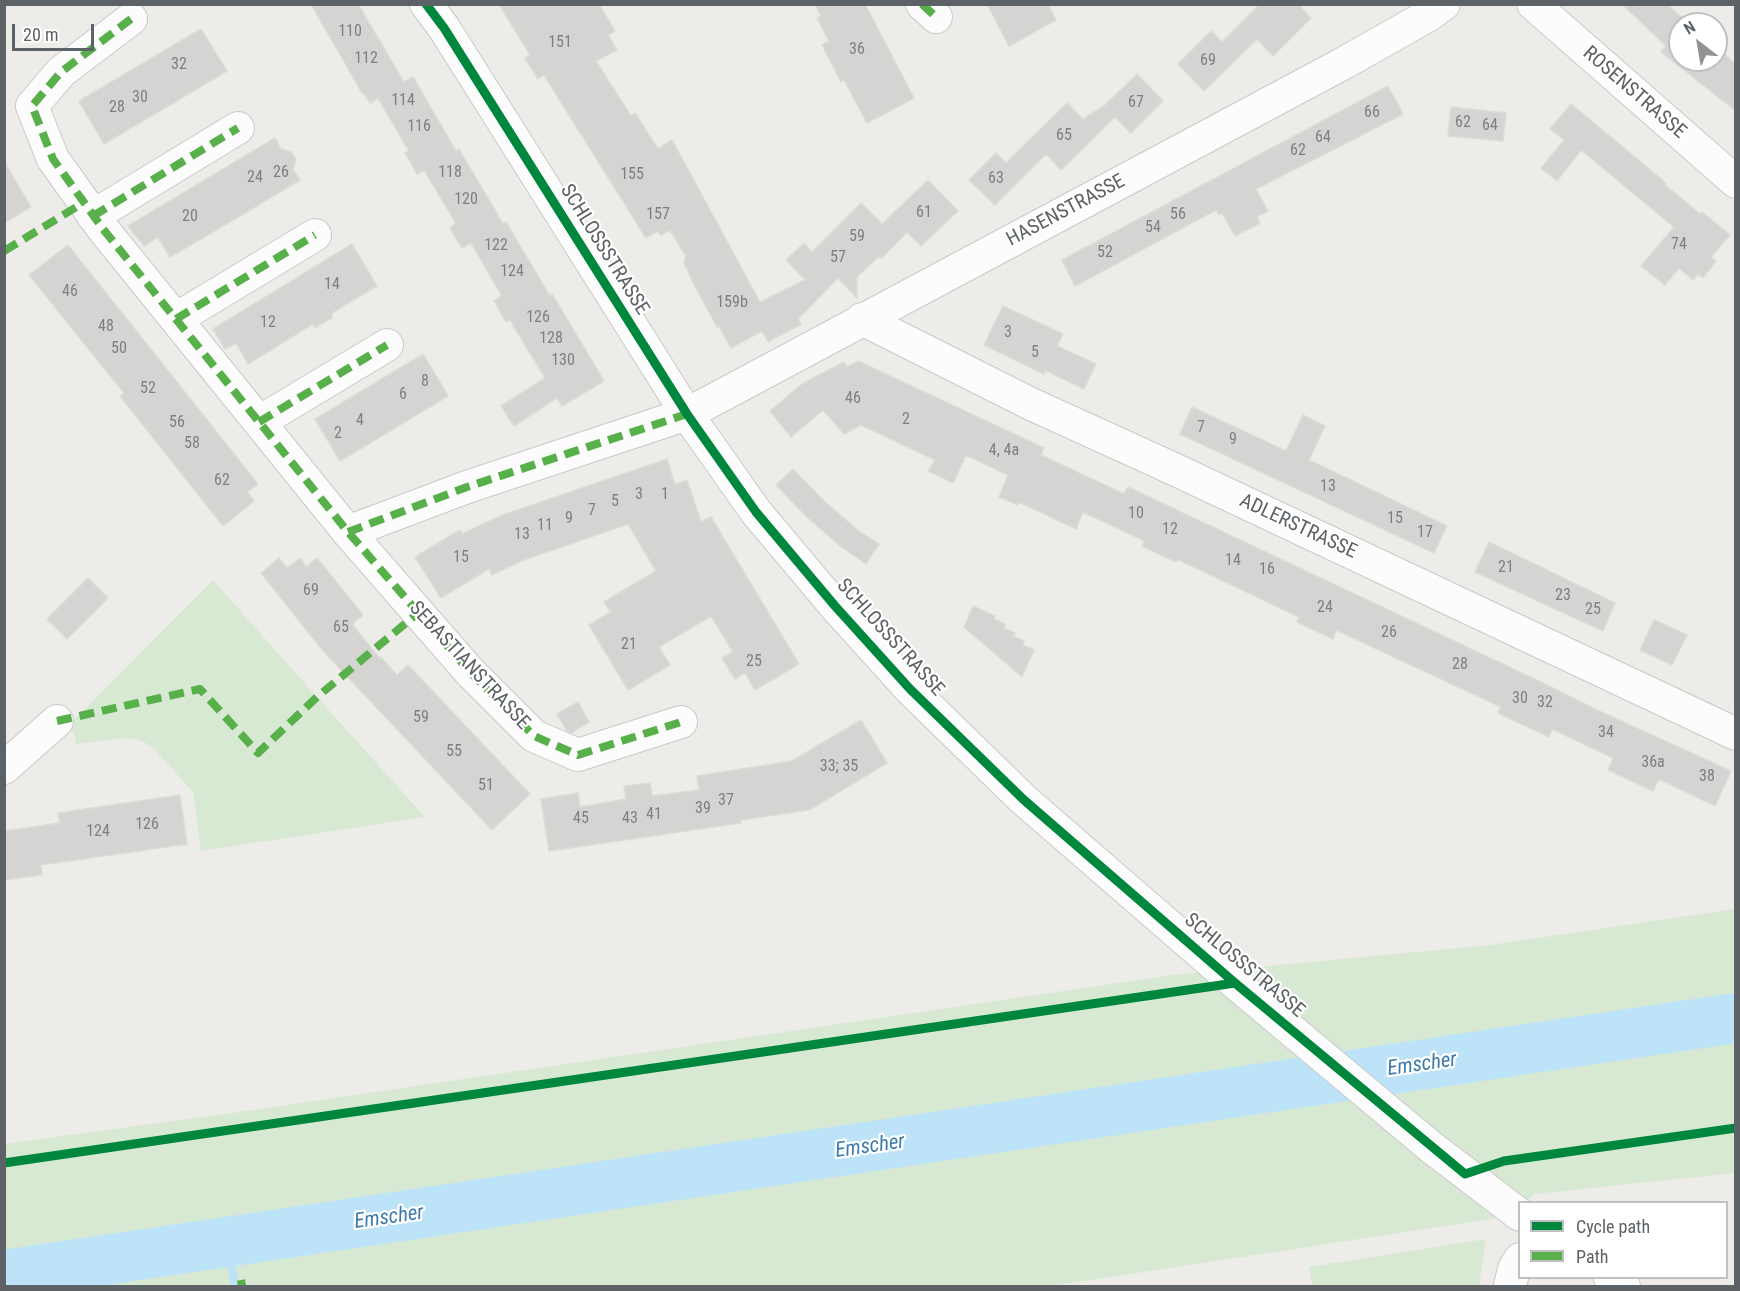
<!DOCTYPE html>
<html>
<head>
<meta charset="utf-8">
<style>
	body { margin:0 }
	#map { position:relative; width:1740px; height:1291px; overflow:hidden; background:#eeece8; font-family:"Roboto Condensed",sans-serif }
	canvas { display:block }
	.frame { position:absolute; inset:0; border:6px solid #5d6266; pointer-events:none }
	.legend { position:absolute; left:1518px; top:1201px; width:210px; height:78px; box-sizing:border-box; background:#fff; border:2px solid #bec0c2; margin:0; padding:8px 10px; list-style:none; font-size:18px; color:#5d6266 }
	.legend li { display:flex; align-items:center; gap:12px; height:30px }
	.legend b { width:30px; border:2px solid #bec0c2 }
	.north { position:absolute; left:1668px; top:12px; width:60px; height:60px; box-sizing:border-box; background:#fff; border:2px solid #bec0c2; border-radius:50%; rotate:329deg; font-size:16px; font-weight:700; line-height:24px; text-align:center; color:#5d6266 }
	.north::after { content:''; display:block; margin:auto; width:21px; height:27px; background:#909294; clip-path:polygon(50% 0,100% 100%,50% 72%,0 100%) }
	.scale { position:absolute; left:12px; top:24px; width:82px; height:27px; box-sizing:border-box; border:3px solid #5d6266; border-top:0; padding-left:8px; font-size:18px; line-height:21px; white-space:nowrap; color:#5d6266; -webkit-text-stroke:4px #fff; paint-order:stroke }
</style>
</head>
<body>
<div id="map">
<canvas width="1740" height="1291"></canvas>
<div class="frame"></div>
<ul class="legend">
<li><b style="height:8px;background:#00873e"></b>Cycle path</li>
<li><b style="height:8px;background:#58b04a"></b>Path</li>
</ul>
<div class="north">N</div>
<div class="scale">20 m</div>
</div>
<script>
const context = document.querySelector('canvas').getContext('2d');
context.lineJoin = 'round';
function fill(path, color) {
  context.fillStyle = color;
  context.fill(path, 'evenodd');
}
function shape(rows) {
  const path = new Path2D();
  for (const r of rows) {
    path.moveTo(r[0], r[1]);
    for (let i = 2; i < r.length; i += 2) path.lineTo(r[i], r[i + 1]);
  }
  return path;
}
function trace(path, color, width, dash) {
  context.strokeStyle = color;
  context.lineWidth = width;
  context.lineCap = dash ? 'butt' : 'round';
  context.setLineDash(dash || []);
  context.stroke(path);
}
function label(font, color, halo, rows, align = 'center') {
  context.font = font + ' "Roboto Condensed",sans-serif';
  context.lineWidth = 4.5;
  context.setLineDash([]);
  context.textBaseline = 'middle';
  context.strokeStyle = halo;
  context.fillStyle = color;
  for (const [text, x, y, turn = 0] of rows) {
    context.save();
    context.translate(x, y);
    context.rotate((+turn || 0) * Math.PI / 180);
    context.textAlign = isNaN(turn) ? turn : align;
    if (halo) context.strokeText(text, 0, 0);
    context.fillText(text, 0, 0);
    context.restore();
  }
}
const green = shape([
	[213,580,317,697,425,817,201,851,193,792,156,751,146,743,135,739,124,738,76,744,75,735,67,727],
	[1735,909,1735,1173,1534,1194,1511,1216,1051,1286,5,1286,4,1144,239,1112,1173,975,1490,945],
	[1486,1239,1479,1286,1312,1286,1309,1267]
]);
const stream = shape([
	[227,1242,235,1286]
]);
const river = shape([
	[4,1275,1736,1018]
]);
const building = shape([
	[311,4,358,4,404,82,413,77,456,151,459,149,503,224,506,222,550,296,552,294,604,381,562,406,557,398,514,426,501,406,545,378,510,320,506,322,494,301,502,296,471,243,462,248,450,228,456,223,424,170,417,174,405,153,409,151,378,98,370,103,363,92,362,93,311,4],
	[499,4,599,4,615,31,608,35,617,50,596,61,631,116,635,113,658,149,672,140,760,302,805,280,786,260,804,243,812,252,861,203,882,224,928,180,958,211,921,246,907,232,882,258,878,257,857,277,857,298,838,278,798,319,801,324,768,342,762,331,731,348,719,326,717,327,692,281,684,262,686,256,670,230,661,235,658,231,646,238,544,75,538,79,525,58,530,55,499,4],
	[815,4,865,4,914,98,867,123,844,80,841,82,822,45,829,41,817,18,821,16,815,4],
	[987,4,1048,4,1056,20,1009,46,987,4],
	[1260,4,1298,4,1311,18,1273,56,1257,39,1204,91,1178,64,1211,31,1222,42,1260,4],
	[1622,4,1667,4,1689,24,1680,24,1680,60,1716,60,1716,47,1736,64,1736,111,1661,52,1666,46,1622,4],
	[201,29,227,71,104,144,79,101,201,29],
	[1137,74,1163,101,1131,133,1115,117,1061,170,1046,154,995,205,969,180,996,153,1006,163,1067,103,1083,119,1104,106,1137,74],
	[1388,86,1403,114,1256,189,1268,211,1257,217,1260,223,1235,236,1222,213,1219,215,1216,210,1075,286,1062,260,1388,86],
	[1571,104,1666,183,1664,184,1700,214,1702,212,1730,235,1711,257,1716,261,1703,278,1698,274,1693,280,1679,268,1665,285,1641,266,1674,227,1581,150,1557,181,1541,168,1564,140,1550,129,1571,104],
	[1451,107,1506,113,1503,141,1448,136,1451,107],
	[275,138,281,149,291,152,296,159,293,169,300,180,237,218,170,257,158,237,144,246,128,226,275,138],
	[4,161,31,207,4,223,4,161],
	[352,244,377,286,332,313,332,318,325,322,315,328,313,324,248,364,236,343,225,349,213,329,352,244],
	[68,245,258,484,247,492,254,501,223,526,120,396,124,393,29,275,68,245],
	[1003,306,1063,334,1057,346,1096,364,1084,389,1045,370,1044,374,984,345,1003,306],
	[423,354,448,396,340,461,315,419,423,354],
	[858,361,1044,448,1041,455,1124,494,1128,487,1543,683,1597,710,1731,771,1715,806,1659,779,1653,791,1608,770,1613,758,1552,729,1549,737,1498,713,1501,707,1336,630,1333,639,1297,622,1299,617,1177,559,1176,562,1142,546,1145,541,1083,512,1076,529,1019,502,1018,505,999,497,1008,475,966,455,953,483,928,471,935,460,861,425,844,434,823,410,791,437,770,411,802,384,844,362,847,367,858,361],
	[1192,407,1286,451,1303,415,1325,426,1309,460,1447,526,1434,553,1180,434,1192,407],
	[667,459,675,485,687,480,701,522,711,517,799,664,755,690,745,673,735,679,722,658,733,652,711,616,659,647,670,665,628,690,589,625,611,612,604,602,656,571,628,524,521,561,492,575,489,569,441,598,415,557,460,530,462,534,500,516,667,459],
	[793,469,825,502,860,532,879,544,866,564,843,548,808,518,776,485,793,469],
	[1489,542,1615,603,1603,631,1475,572,1489,542],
	[279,558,287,568,300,558,306,567,317,558,363,615,352,624,380,659,381,657,397,675,408,665,530,794,492,830,324,652,261,573,279,558],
	[88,578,108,598,67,639,47,619,88,578],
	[973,606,995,616,994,619,1005,624,1004,628,1015,633,1013,636,1024,641,1023,645,1034,650,1022,677,964,627,973,606],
	[1654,620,1687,635,1672,665,1640,650,1654,620],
	[578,702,589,722,571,733,567,731,557,714,578,702],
	[861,720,887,763,809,810,741,820,741,823,549,851,541,799,578,793,580,807,626,799,624,786,650,783,652,796,699,790,697,776,792,761,861,720],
	[180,795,187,844,41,865,42,875,4,880,4,831,60,823,58,813,180,795]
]);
const minor = shape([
	[426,4,444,28,687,414,756,512,835,606,910,689,1024,800,1235,983,1431,1147,1520,1215],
	[922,4,936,17],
	[1533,4,1736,182],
	[131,19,61,72,32,106,53,159,103,229,348,532,470,672,534,736,578,755,681,722],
	[93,216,238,128],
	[176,319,315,235],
	[862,319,1031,404,1176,470,1736,734],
	[259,422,387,345],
	[348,532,467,487,687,414,1344,63,1429,15,1444,4],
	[4,768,57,721],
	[1610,1278,1624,1286],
	[1510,1286,1514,1269,1520,1259]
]);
const quiet = shape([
	[922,4,936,17],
	[131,19,61,72,32,106,53,159,103,229,348,532,470,672,534,736,578,755,681,722],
	[93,216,238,128],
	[4,251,83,203],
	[176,319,315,235],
	[259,422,387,345],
	[348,532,467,487,687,414],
	[57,721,200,689,258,753,317,697,418,613],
	[241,1280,242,1286]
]);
const cycleway = shape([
	[426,4,444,28,687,414,756,512,835,606,910,689,1024,800,1235,983,1465,1174,1504,1161,1736,1128],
	[4,1163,1235,983]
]);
const numberNames = [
	["110",350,32],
	["151",560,43],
	["36",857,50],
	["112",366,59],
	["69",1208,61],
	["32",179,65],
	["30",140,98],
	["114",403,101],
	["67",1136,103],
	["28",117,108],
	["66",1372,113],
	["62",1463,123],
	["64",1490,126],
	["116",419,127],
	["65",1064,136],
	["64",1323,138],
	["62",1298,151],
	["26",281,173],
	["118",450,173],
	["155",632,175],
	["24",255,178],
	["63",996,179],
	["120",466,200],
	["61",924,213],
	["157",658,215],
	["56",1178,215],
	["20",190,217],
	["54",1153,228],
	["59",857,237],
	["74",1679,245],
	["122",496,246],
	["52",1105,253],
	["57",838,258],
	["124",512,272],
	["14",332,285],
	["46",70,292],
	["159b",732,303],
	["126",538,318],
	["12",268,323],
	["48",106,327],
	["3",1008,333],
	["128",551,339],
	["50",119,349],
	["5",1035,353],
	["130",563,361],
	["8",425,382],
	["52",148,389],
	["6",403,395],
	["46",853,399],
	["2",906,420],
	["4",360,421],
	["56",177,423],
	["7",1201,428],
	["2",338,434],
	["9",1233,440],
	["58",192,444],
	["4, 4a",1004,451],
	["62",222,481],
	["13",1328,487],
	["3",639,495],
	["1",665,495],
	["5",615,502],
	["7",592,511],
	["10",1136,514],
	["9",569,519],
	["15",1395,519],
	["11",545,526],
	["12",1170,530],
	["17",1425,533],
	["13",522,535],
	["15",461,558],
	["14",1233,561],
	["21",1506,568],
	["16",1267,570],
	["69",311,591],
	["23",1563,596],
	["24",1325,608],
	["25",1593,610],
	["65",341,628],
	["26",1389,633],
	["21",629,645],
	["25",754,662],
	["28",1460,665],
	["30",1520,699],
	["32",1545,703],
	["59",421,718],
	["34",1606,733],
	["55",454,752],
	["36a",1653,763],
	["33; 35",839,767],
	["38",1707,777],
	["51",486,786],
	["37",726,801],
	["39",703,809],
	["41",654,815],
	["45",581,819],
	["43",630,819],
	["126",147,825],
	["124",98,832]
];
const streetNames = [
	["ROSENSTRASSE",1634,93,41],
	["HASENSTRASSE",1066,211,-28],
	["SCHLOSSSTRASSE",604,250,58],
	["ADLERSTRASSE",1298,527,25],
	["SCHLOSSSTRASSE",890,638,48],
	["SEBASTIANSTRASSE",469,666,47],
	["SCHLOSSSTRASSE",1244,966,40]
];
const waterNames = [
	["Emscher",1422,1065,-8],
	["Emscher",870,1147,-8],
	["Emscher",389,1218,-8]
];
fill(green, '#d7e9d3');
trace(stream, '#bce3f8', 8);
trace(river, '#bce3f8', 50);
fill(building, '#d5d4d2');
trace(building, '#dddbd8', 1.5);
trace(minor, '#c9c9c9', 34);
trace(minor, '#fcfcfc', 32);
trace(quiet, '#58b04a', 8, [15, 8]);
trace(cycleway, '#00873e', 9);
label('16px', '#7c8082', null, numberNames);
label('20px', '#5d6266', '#fff', streetNames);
label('italic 21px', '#3e7baa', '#fff', waterNames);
</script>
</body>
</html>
